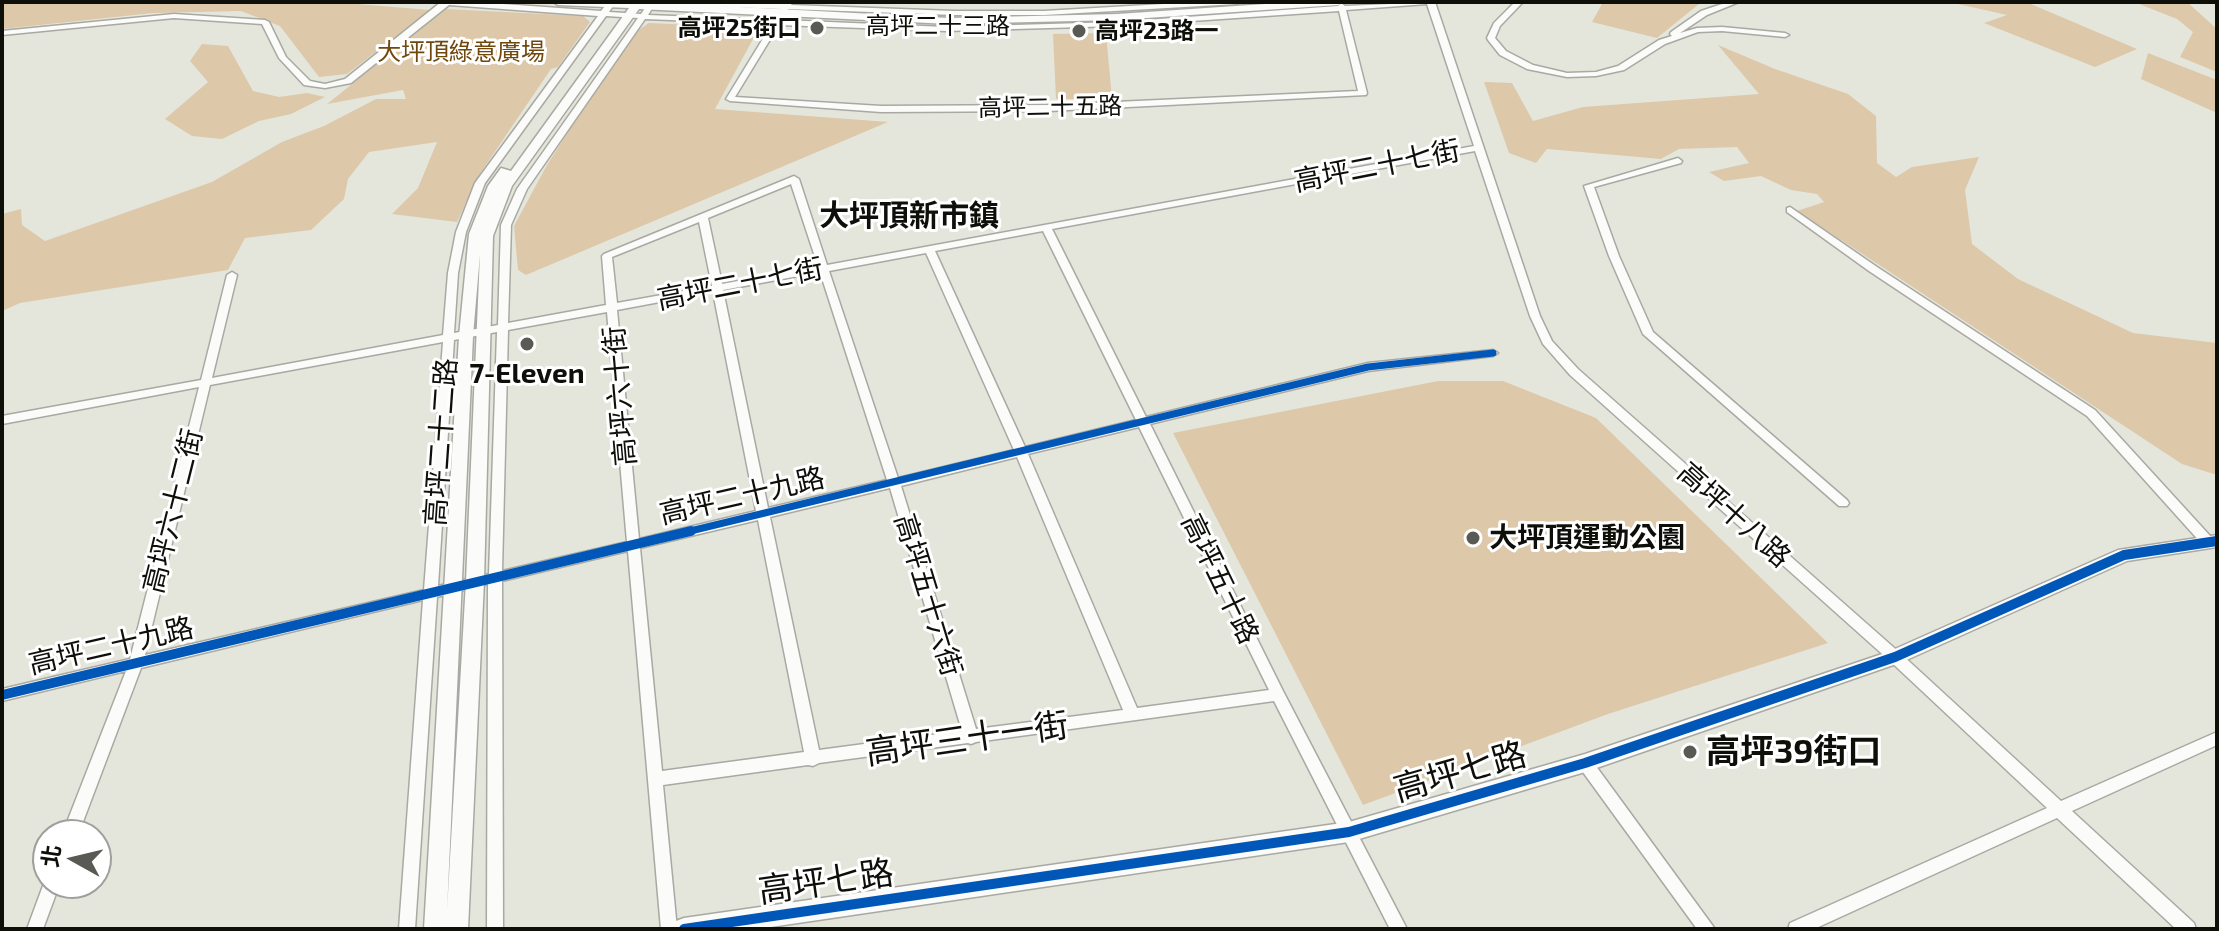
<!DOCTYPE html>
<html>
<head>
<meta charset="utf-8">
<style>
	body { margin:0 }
	#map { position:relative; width:2219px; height:931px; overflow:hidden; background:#e4e6dc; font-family:"Exo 2","Noto Sans TC",sans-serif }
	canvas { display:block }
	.frame { position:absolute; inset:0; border:4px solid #0e0f09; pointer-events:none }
	.north { position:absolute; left:32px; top:819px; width:80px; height:80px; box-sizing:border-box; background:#fff; border:2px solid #9f9f9d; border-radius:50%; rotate:278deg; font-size:22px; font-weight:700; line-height:32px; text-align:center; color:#0e0f09 }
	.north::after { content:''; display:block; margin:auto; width:28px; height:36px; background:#595a53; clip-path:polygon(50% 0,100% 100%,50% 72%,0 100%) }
</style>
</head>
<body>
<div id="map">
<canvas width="2219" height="931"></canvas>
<div class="frame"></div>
<div class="north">北</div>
</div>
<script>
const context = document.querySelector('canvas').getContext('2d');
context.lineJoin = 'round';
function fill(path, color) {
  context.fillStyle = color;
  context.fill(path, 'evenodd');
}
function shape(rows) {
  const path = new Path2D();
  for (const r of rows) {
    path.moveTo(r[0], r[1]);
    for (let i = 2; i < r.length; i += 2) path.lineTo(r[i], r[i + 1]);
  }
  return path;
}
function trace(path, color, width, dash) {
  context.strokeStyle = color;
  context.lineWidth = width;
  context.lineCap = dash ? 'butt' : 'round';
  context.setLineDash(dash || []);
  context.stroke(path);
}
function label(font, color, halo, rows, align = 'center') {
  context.font = font + ' "Exo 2","Noto Sans TC",sans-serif';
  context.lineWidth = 6;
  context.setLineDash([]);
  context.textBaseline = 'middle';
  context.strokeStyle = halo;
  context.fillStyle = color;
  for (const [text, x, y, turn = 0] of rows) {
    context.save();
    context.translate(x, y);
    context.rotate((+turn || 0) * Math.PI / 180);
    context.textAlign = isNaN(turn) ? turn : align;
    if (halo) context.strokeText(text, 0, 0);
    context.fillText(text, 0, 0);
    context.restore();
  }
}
const green = shape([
	[2,2,333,2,430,10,347,74,319,77,280,26,241,11,153,13,2,29],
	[1603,2,1698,2,1699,4,1657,38,1592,22],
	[1949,2,2026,2,2137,49,2095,67,1984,23,2007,15],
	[2134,2,2187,2,2217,29,2217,72,2180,57,2193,32,2177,19],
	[446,9,583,16,590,22,558,67,551,69,479,175,457,222,392,214,418,188,437,142,369,152,348,179,344,199,311,230,245,238,228,270,20,303,2,311,2,214,21,209,22,225,45,241,212,182,282,142,324,126,376,99,406,99,403,90,327,104],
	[649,23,759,28,715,109,888,122,526,275,518,270,514,226,547,165,617,55,634,33],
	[1106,33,1112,99,1056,99,1053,34],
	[202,44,228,46,253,91,279,97,307,93,325,97,291,114,259,121,222,139,192,136,165,119,208,82,190,61],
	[1718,45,1775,69,1848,94,1876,116,1877,163,1896,177,1912,167,1979,157,1965,190,1972,244,2018,279,2133,333,2217,343,2217,475,2182,464,1797,211,1824,202,1817,194,1791,190,1761,176,1724,181,1709,172,1749,163,1737,147,1679,149,1661,159,1547,149,1536,163,1509,153,1484,82,1512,83,1533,121,1583,107,1759,94],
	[2148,53,2217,80,2217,113,2141,79],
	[1438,381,1503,381,1596,418,1828,643,1608,714,1363,805,1173,433]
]);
const minor = shape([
	[441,2,475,2,601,11,608,2,616,2,609,12,641,14,649,2,784,4,785,2,793,2,791,5,954,11,1044,11,1198,2,1241,2,1237,4,1044,15,954,15,788,9,782,20,946,27,1118,22,1338,6,1341,3,1345,6,1435,2,1540,316,1552,341,1578,369,1900,653,2061,801,2217,732,2217,745,2072,811,2194,923,2196,929,2176,929,2057,818,1814,929,1788,929,1790,923,2047,808,1890,661,1570,375,1543,344,1530,316,1475,151,1052,229,1146,417,1368,363,1493,350,1498,353,1493,356,1368,371,1150,424,1283,691,1407,929,1390,929,1274,701,976,742,971,744,968,743,819,763,813,766,808,765,663,785,677,929,661,929,628,551,502,581,503,929,487,929,488,584,437,597,415,929,399,929,423,600,141,668,78,835,62,835,126,671,2,701,2,689,130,659,199,387,2,424,2,416,201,380,227,275,232,272,237,275,212,378,443,335,448,273,456,232,475,183,598,16,449,5,351,83,325,88,304,85,279,58,262,24,174,18,2,35,2,31,174,14,265,20,269,22,286,57,310,81,325,84,345,79,441,2],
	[655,4,657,4,781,9,774,20,648,15,655,4],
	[1427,4,1474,146,827,265,799,179,794,176,604,254,602,256,606,305,508,323,511,225,527,189,645,19,772,24,726,99,730,101,881,112,1049,111,1366,95,1367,93,1346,10,1427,4],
	[1339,11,1358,91,1049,105,881,106,735,97,779,25,946,31,1118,26,1339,11],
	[606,16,638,18,517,189,501,225,498,325,454,333,458,273,466,232,485,183,606,16],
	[791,184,818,266,722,284,708,218,791,184],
	[699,222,712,286,617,303,612,257,699,222],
	[1043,231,1136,420,1025,447,935,251,1043,231],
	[926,253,1014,450,898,478,829,271,926,253],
	[820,272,887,480,768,508,723,290,820,272],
	[713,292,756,511,639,539,617,310,713,292],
	[607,312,627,542,502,571,508,330,607,312],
	[497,332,489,574,438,586,454,340,497,332],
	[443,342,424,590,145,655,210,385,443,342],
	[1139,427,1269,690,1137,708,1028,454,1139,427],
	[1017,457,1123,710,976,729,901,486,1017,457],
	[890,488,962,731,819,750,770,517,890,488],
	[758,520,804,752,662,771,640,548,758,520],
	[1515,2,1523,2,1500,26,1495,38,1506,51,1533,65,1567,73,1596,72,1618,66,1659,40,1672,36,1670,34,1671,32,1701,11,1728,2,1739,2,1707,15,1680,33,1697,28,1722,27,1785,33,1789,35,1785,37,1722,31,1698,32,1665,44,1624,70,1596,76,1567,77,1527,69,1500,55,1488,40,1487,38,1494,23,1515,2],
	[1678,158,1682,161,1681,163,1594,187,1619,256,1653,332,1847,500,1849,503,1847,506,1839,506,1643,334,1609,256,1584,186,1678,158],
	[1790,207,1877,267,2095,410,2212,538,2213,541,2212,544,2202,544,2087,416,1869,271,1787,212,1787,208,1790,207],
	[1585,756,1590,758,1715,929,1697,929,1580,768,1577,763,1580,758,1585,756],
	[48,877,48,883,60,883,43,929,27,929,44,883,48,877]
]);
const tertiary = shape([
	[553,2,645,2,949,18,1117,14,1295,2,1343,2,1338,5,1117,20,949,24,639,9,512,186,493,236,484,581,468,929,424,929,459,336,469,234,488,186,501,168,511,171,629,8,558,5,553,2],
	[480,254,466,581,447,911,473,336,480,254],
	[2217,535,2217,547,2127,561,1902,662,1585,772,1349,842,757,929,673,929,676,921,684,918,1349,822,1585,754,1888,652,2118,550,2217,535]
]);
const cyclewayFar1 = shape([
	[682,533,1368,367,1493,353]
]);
const cycleway = shape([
	[2,695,691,531],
	[684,929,1349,832,1585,763,1895,657,2124,555,2217,541]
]);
const markers = [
	[817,28,8,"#595a53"],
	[1079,31,8,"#595a53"],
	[527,344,8,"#595a53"],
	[1473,538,8,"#595a53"],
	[1690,752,8,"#595a53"]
];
const farStreetnames = [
	["高坪二十三路",938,26],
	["高坪二十五路",1050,107,-1]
];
const farPoinames = [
	["高坪25街口",801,28],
	["高坪23路一",1095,31,"left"]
];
const farParknames = [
	["大坪頂綠意廣場",461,52]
];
const streetNames = [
	["高坪二十七街",1377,166,-11],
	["高坪二十七街",740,284,-11],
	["高坪六十街",620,396,-95],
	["高坪二十二路",441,442,-86],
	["高坪二十九路",742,496,-13],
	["高坪六十二街",173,511,-76],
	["高坪十八路",1734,515,42],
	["高坪五十路",1220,579,64],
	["高坪五十六街",928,595,73],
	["高坪二十九路",111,646,-13]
];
const poiNames = [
	["7-Eleven",527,374],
	["大坪頂運動公園",1489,538,"left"]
];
const farDistrictnames = [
	["大坪頂新市鎮",909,216]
];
const nearStreetnames = [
	["高坪三十一街",967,739,-8],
	["高坪七路",1460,772,-16],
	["高坪七路",826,882,-8]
];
const nearPoinames = [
	["高坪39街口",1706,752]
];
fill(green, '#ddc8aa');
trace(minor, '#a8a9a2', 3);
trace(tertiary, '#a8a9a2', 3);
fill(minor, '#fbfbfa');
fill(tertiary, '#fbfbfa');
trace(cyclewayFar1, '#0057b8', 7);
trace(cycleway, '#0057b8', 10);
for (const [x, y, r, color] of markers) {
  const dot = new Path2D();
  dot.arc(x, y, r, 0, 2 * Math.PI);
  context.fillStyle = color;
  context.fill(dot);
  trace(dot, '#fff', 3);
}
label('24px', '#0e0f09', '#fff', farStreetnames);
label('bold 24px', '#0e0f09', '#fff', farPoinames, 'right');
label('24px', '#70480e', '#fff', farParknames);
label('28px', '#0e0f09', '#fff', streetNames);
label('bold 28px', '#0e0f09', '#fff', poiNames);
label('bold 30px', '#0e0f09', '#fff', farDistrictnames);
label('34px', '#0e0f09', '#fff', nearStreetnames);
label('bold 34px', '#0e0f09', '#fff', nearPoinames, 'left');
</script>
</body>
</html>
